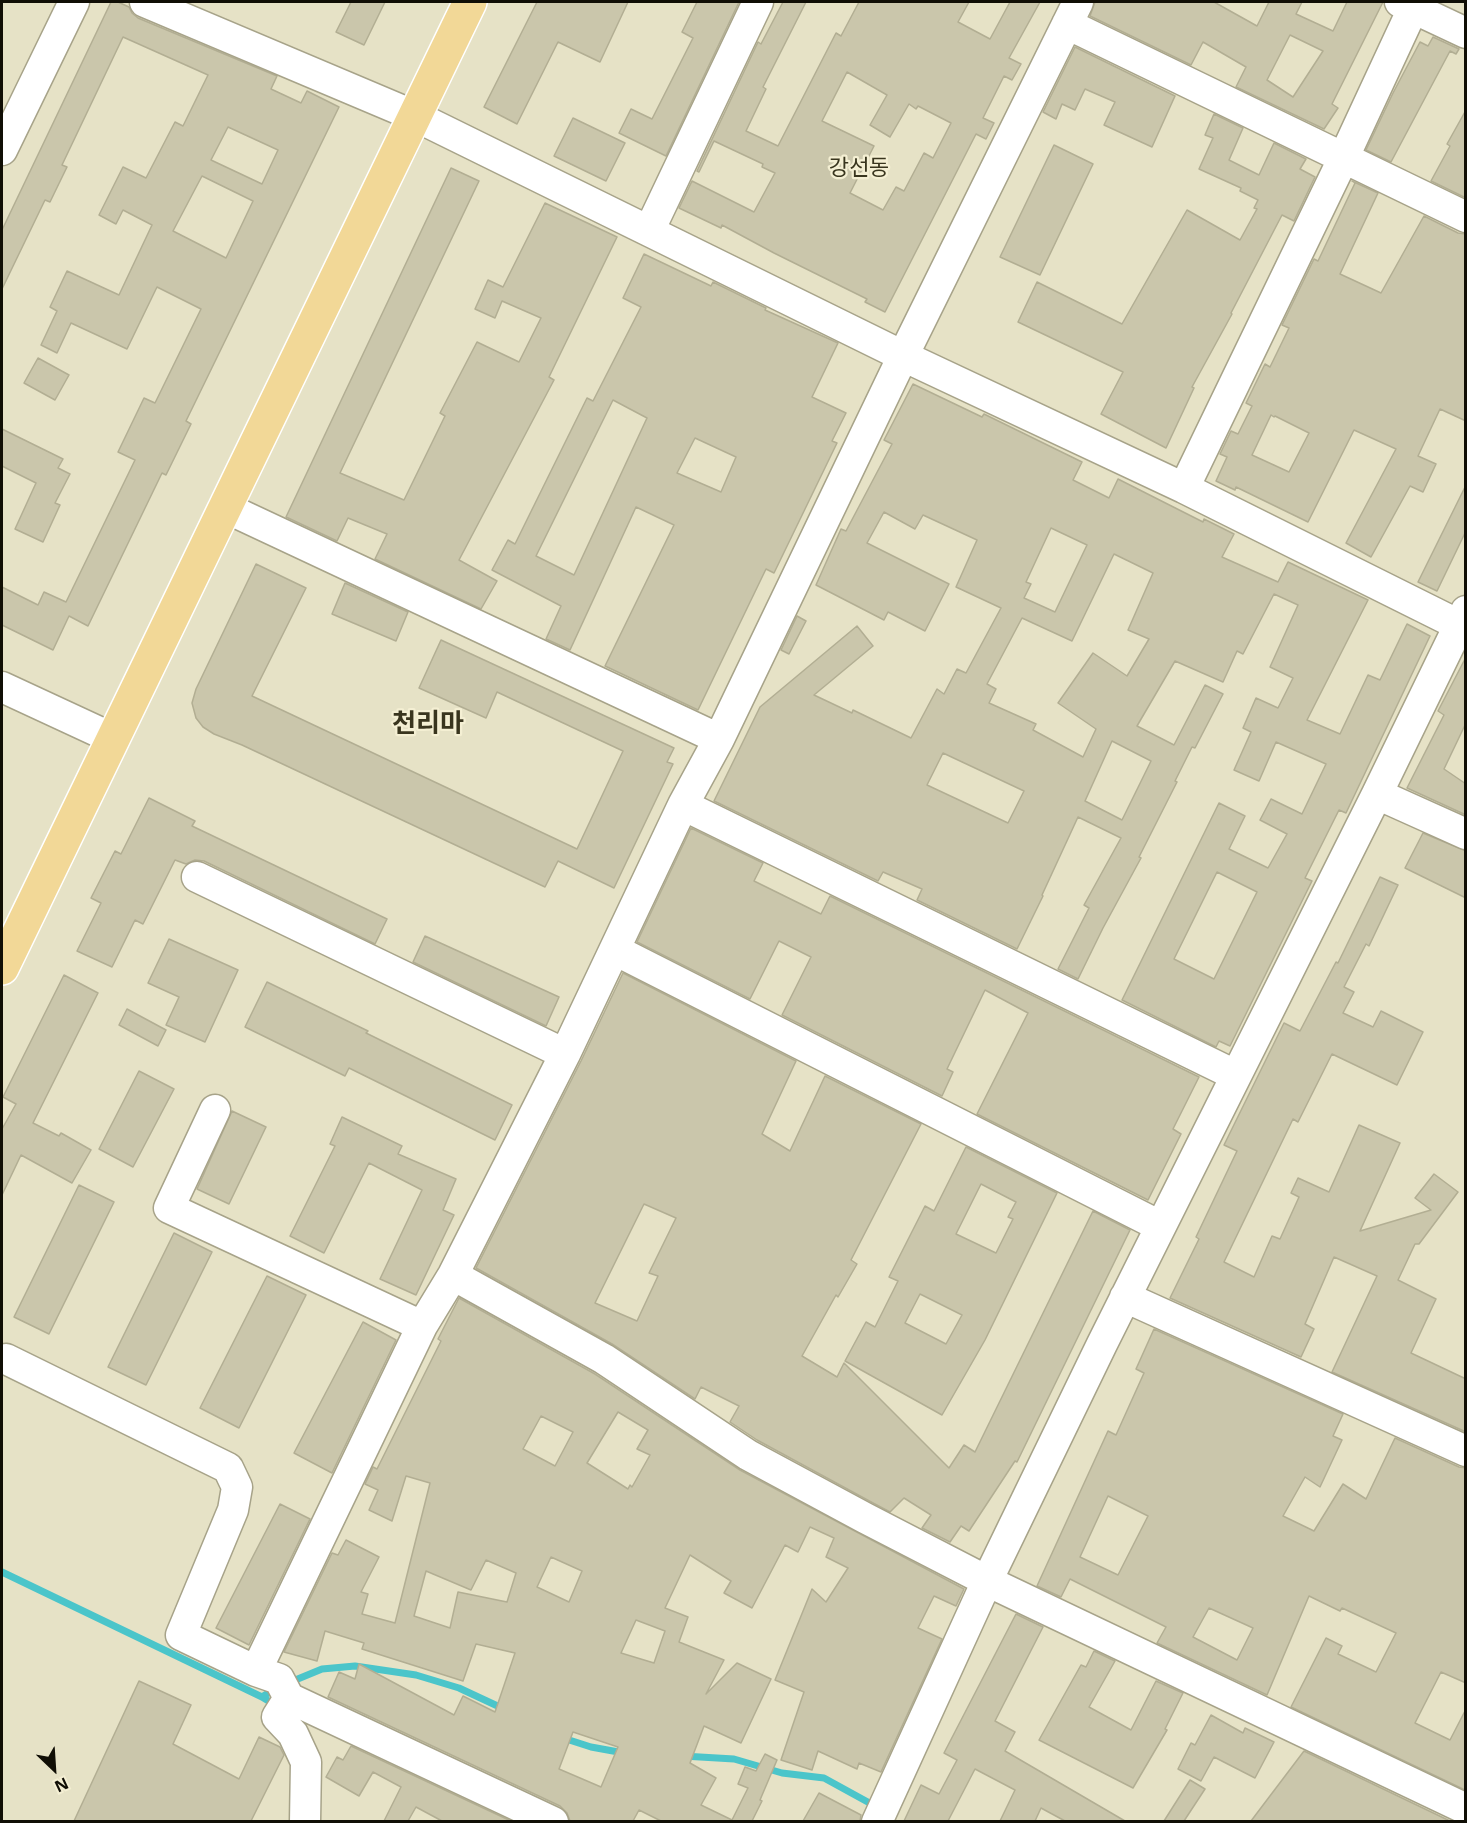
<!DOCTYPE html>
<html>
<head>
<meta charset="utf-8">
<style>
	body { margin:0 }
	#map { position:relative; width:1467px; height:1823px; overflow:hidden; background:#e6e2c6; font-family:"Noto Sans",sans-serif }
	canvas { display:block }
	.frame { position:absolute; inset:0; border:3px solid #100e05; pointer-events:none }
	.north { position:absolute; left:24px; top:1739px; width:60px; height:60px; -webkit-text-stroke:4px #f4efd3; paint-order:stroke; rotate:155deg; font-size:16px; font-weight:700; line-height:24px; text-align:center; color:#100e05 }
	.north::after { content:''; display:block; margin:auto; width:21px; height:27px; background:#100e05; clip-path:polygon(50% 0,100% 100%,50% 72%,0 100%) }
</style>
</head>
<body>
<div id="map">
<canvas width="1467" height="1823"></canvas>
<div class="frame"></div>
<div class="north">N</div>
</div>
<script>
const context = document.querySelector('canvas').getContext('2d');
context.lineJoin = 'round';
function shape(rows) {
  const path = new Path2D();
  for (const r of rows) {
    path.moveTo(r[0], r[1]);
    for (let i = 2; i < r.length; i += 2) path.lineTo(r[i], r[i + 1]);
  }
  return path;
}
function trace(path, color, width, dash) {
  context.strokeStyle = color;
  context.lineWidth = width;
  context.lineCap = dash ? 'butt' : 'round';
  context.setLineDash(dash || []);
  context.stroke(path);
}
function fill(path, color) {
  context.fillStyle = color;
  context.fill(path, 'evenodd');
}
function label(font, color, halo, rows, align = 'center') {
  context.font = font + ' "Noto Sans","Noto Sans KR",sans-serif';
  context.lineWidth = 4.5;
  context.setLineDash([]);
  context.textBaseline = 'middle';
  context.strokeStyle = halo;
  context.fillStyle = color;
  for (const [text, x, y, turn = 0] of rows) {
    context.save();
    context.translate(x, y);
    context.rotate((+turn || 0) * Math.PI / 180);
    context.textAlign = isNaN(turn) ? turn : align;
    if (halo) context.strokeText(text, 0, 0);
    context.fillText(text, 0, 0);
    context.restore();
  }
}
const stream = shape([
	[2,1572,262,1697,275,1705],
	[288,1683,322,1669,355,1666,416,1675,459,1688,504,1709],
	[262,1697,276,1688],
	[563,1738,591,1747,624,1753],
	[683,1756,734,1759,782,1773,824,1778,875,1806]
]);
const building = shape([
	[111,2,118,2,129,7,132,13,138,18,277,76,271,89,301,103,307,91,339,107,186,421,191,424,166,475,162,473,88,626,69,616,53,650,2,625,2,587,38,605,44,592,66,602,135,460,118,452,144,398,155,403,201,309,157,287,127,349,71,323,57,353,41,345,57,311,50,307,67,271,119,295,152,225,123,210,116,224,99,215,123,167,146,178,175,122,183,126,208,75,123,37,62,165,67,167,50,202,45,200,2,289,2,230,111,2],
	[228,127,278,150,262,184,211,160,228,127],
	[202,176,253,201,226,258,173,231,202,176],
	[351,2,385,2,364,45,336,32,351,2],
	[537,2,628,2,600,62,558,42,517,124,484,107,537,2],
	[697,2,739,2,666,156,619,133,631,109,652,119,693,38,682,32,697,2],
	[783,2,806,2,763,87,766,89,746,131,778,146,836,33,841,36,859,2,969,2,958,22,990,39,1010,2,1040,2,1009,58,1021,64,1012,80,1004,76,983,118,994,123,986,139,976,134,885,312,865,302,867,299,774,253,722,225,721,228,679,208,692,181,754,212,775,173,762,167,763,164,714,141,699,172,697,171,758,42,761,44,783,2],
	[847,72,887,95,870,125,890,137,909,104,916,109,918,106,951,123,933,158,924,153,904,191,896,187,883,210,850,193,874,146,822,121,847,72],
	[1095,2,1214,2,1257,26,1269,2,1302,2,1296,14,1333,31,1347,2,1383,2,1332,104,1338,108,1324,129,1236,87,1246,67,1203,42,1191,65,1090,16,1095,2],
	[1290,35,1323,51,1293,97,1267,80,1290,35],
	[1433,37,1459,49,1456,54,1450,51,1391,162,1366,150,1393,93,1420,42,1428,46,1433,37],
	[1075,47,1175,96,1152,147,1104,125,1115,102,1085,89,1075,110,1062,104,1056,119,1043,112,1075,47],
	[1466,110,1466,198,1431,181,1450,146,1447,144,1466,110],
	[1214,114,1243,128,1229,160,1259,175,1274,143,1306,159,1300,169,1315,177,1294,221,1282,215,1231,313,1232,314,1192,387,1194,388,1166,448,1101,414,1123,372,1018,322,1037,282,1122,324,1187,210,1240,240,1257,209,1254,208,1258,200,1240,191,1241,188,1199,169,1213,138,1205,135,1214,114],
	[573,118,625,143,606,181,554,156,573,118],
	[1054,145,1093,164,1040,275,1000,257,1054,145],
	[451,168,479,181,340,473,404,500,445,416,440,413,477,342,519,362,541,318,502,301,495,318,475,309,488,280,503,287,545,203,617,237,549,377,554,380,459,560,497,581,481,609,375,559,387,534,348,518,337,541,286,517,451,168],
	[1352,181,1378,193,1340,274,1381,293,1424,216,1458,233,1466,234,1466,421,1440,409,1418,456,1436,464,1423,492,1410,486,1371,557,1346,543,1396,449,1354,430,1308,522,1236,487,1235,490,1216,481,1227,457,1220,454,1231,431,1238,434,1252,406,1246,403,1265,364,1270,367,1289,328,1282,325,1314,259,1318,261,1355,183,1352,181],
	[1271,415,1274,417,1275,416,1309,433,1289,472,1252,455,1271,415],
	[644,254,711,286,713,282,766,308,765,310,838,343,812,397,846,413,832,441,837,443,774,573,766,569,698,710,605,666,674,525,636,507,570,650,546,639,561,606,492,570,508,540,515,544,587,398,593,401,641,307,623,298,644,254],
	[613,400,647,418,574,575,536,556,613,400],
	[695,438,736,457,721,492,677,473,695,438],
	[38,358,69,375,55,400,24,383,38,358],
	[913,384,982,417,984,414,1082,462,1073,480,1109,498,1118,479,1203,522,1204,519,1234,534,1222,557,1278,582,1288,562,1368,600,1307,720,1340,734,1368,675,1380,680,1407,624,1430,636,1346,813,1339,810,1305,878,1312,881,1230,1046,1219,1041,1216,1047,1122,1000,1219,803,1245,816,1229,849,1268,868,1287,834,1260,820,1271,799,1302,814,1326,764,1276,742,1259,781,1234,770,1251,732,1243,728,1256,698,1278,708,1293,678,1270,667,1298,605,1274,594,1243,654,1237,651,1223,682,1175,661,1137,726,1174,745,1205,685,1223,694,1195,748,1192,747,1175,781,1177,782,1139,857,1141,858,1103,928,1078,979,1058,969,1089,908,1084,905,1121,838,1078,817,1042,895,1043,896,1017,949,917,900,922,889,883,872,878,881,714,801,760,707,857,626,873,646,814,695,852,713,853,710,911,738,937,689,944,694,957,669,966,673,1001,608,956,587,977,540,923,515,915,529,884,512,867,543,949,584,925,631,888,612,884,620,816,585,841,529,846,531,892,444,884,440,913,384],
	[1051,528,1087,545,1055,612,1024,598,1031,584,1026,582,1051,528],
	[1114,554,1153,573,1128,630,1149,639,1127,676,1093,653,1058,703,1096,729,1083,757,1033,730,1036,724,989,703,996,689,987,684,1022,618,1072,641,1114,554],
	[1112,741,1151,761,1122,820,1085,801,1112,741],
	[943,753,1024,791,1008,823,927,785,943,753],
	[1217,872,1257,892,1214,979,1174,959,1217,872],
	[2,429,63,459,58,468,70,474,55,503,60,505,43,542,15,529,36,483,2,466,2,429],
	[1466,485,1465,533,1437,591,1418,582,1466,485],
	[256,564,306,588,252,696,577,849,623,751,497,692,486,718,419,688,441,640,674,748,667,762,673,764,614,888,558,861,545,887,242,745,214,734,203,727,196,718,192,703,196,689,256,564],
	[345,583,408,612,396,641,332,614,345,583],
	[797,616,806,621,789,654,781,650,797,616],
	[1466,657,1466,723,1444,769,1466,784,1466,815,1407,788,1444,715,1438,711,1466,657],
	[149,798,195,821,192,826,387,919,375,944,204,861,195,860,186,864,175,860,143,924,135,920,112,967,77,951,101,903,91,898,115,851,121,854,149,798],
	[691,828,763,863,754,881,821,914,830,896,1199,1077,1173,1129,1181,1134,1148,1200,977,1114,1028,1013,985,990,947,1069,953,1072,942,1096,782,1015,811,957,779,941,750,999,637,942,691,828],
	[1423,833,1466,851,1466,898,1405,868,1423,833],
	[1380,877,1398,885,1369,946,1366,944,1344,987,1354,992,1343,1013,1373,1027,1381,1011,1423,1032,1397,1085,1332,1054,1298,1122,1293,1119,1224,1262,1254,1277,1272,1236,1280,1239,1299,1197,1291,1193,1298,1178,1329,1192,1359,1125,1400,1143,1360,1231,1431,1210,1415,1198,1434,1174,1458,1192,1419,1244,1415,1244,1398,1280,1436,1299,1411,1353,1466,1379,1466,1432,1332,1372,1377,1276,1334,1257,1305,1324,1314,1329,1301,1357,1170,1298,1199,1239,1196,1237,1237,1151,1224,1145,1284,1023,1300,1031,1336,962,1338,963,1380,877],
	[425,936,559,997,546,1026,413,962,425,936],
	[169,939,238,970,205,1042,166,1025,179,997,148,983,169,939],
	[623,973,796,1061,762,1134,790,1151,825,1076,921,1124,851,1260,857,1264,838,1297,836,1295,802,1356,837,1377,844,1363,949,1468,964,1445,975,1452,1093,1211,1130,1230,1017,1462,1015,1461,969,1531,961,1526,950,1542,922,1528,931,1515,904,1498,890,1512,873,1503,757,1440,730,1422,739,1406,701,1387,695,1399,612,1344,476,1268,581,1061,623,973],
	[644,1204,676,1218,649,1273,658,1276,637,1321,595,1303,644,1204],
	[64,975,98,993,33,1123,59,1136,61,1133,91,1150,72,1183,21,1155,2,1195,2,1129,16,1104,3,1097,64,975],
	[267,982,368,1031,366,1033,512,1105,495,1140,349,1068,345,1076,245,1027,267,982],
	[127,1009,166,1030,158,1046,119,1025,127,1009],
	[139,1071,174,1089,133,1167,99,1149,139,1071],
	[232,1111,266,1127,229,1204,197,1189,232,1111],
	[342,1117,402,1146,398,1154,456,1179,443,1210,454,1215,416,1295,380,1279,422,1190,369,1163,324,1253,290,1236,335,1146,330,1144,342,1117],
	[966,1147,1057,1193,985,1340,942,1415,845,1361,866,1322,875,1327,898,1281,889,1277,925,1206,934,1211,966,1147],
	[981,1184,1016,1202,1008,1217,1013,1219,996,1253,956,1234,981,1184],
	[920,1294,962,1315,946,1344,905,1323,920,1294],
	[79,1185,114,1202,49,1334,14,1317,79,1185],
	[174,1233,212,1252,146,1385,108,1367,174,1233],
	[267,1276,306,1295,239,1428,200,1408,267,1276],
	[459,1298,595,1374,740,1470,964,1589,956,1606,934,1596,918,1628,942,1639,881,1772,859,1763,857,1769,818,1751,812,1770,781,1760,804,1692,775,1680,812,1589,826,1602,848,1568,826,1557,834,1538,810,1527,798,1552,785,1545,752,1608,724,1593,731,1581,690,1555,665,1608,688,1617,679,1642,724,1660,706,1694,737,1663,771,1679,741,1743,704,1726,690,1763,716,1778,701,1805,732,1820,748,1788,738,1784,745,1767,756,1771,765,1754,777,1760,760,1800,762,1801,752,1821,661,1821,639,1810,633,1821,570,1821,567,1813,560,1806,328,1697,339,1672,355,1679,359,1664,454,1715,463,1696,495,1712,515,1653,476,1644,463,1681,362,1649,364,1643,325,1631,317,1661,284,1652,332,1553,338,1555,346,1540,379,1557,361,1592,368,1594,362,1614,395,1623,430,1483,406,1476,392,1521,369,1510,378,1490,365,1484,373,1467,377,1469,441,1341,438,1339,459,1298],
	[618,1412,648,1430,637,1449,650,1455,632,1487,630,1485,628,1489,587,1463,618,1412],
	[541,1416,573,1432,555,1466,523,1449,541,1416],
	[551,1557,582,1571,569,1602,537,1587,551,1557],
	[486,1560,516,1573,507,1602,458,1592,450,1628,414,1616,426,1571,471,1590,486,1560],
	[636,1620,665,1631,654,1663,621,1653,636,1620],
	[573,1732,618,1747,601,1787,559,1769,573,1732],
	[363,1322,396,1340,332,1473,294,1453,363,1322],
	[1154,1329,1343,1414,1333,1436,1342,1440,1320,1487,1305,1477,1283,1516,1314,1531,1343,1484,1366,1499,1395,1438,1459,1467,1466,1468,1466,1683,1441,1672,1415,1723,1450,1740,1466,1709,1465,1790,1291,1707,1326,1638,1342,1646,1338,1654,1376,1672,1396,1633,1342,1608,1340,1611,1309,1596,1267,1695,1157,1643,1166,1627,1070,1579,1061,1597,1037,1586,1108,1431,1116,1435,1144,1373,1136,1369,1154,1329],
	[1108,1496,1148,1516,1118,1575,1080,1557,1108,1496],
	[1209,1608,1253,1628,1237,1660,1193,1637,1209,1608],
	[280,1504,310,1519,249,1645,216,1628,280,1504],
	[1016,1614,1043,1627,995,1721,1015,1732,1005,1751,1125,1821,1065,1821,1041,1808,1035,1821,1000,1821,1015,1790,975,1769,948,1821,904,1821,921,1785,939,1794,957,1760,944,1753,1016,1614],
	[1094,1651,1115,1661,1089,1707,1131,1730,1156,1681,1183,1693,1165,1729,1167,1730,1133,1788,1039,1740,1081,1665,1086,1667,1094,1651],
	[139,1681,191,1705,173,1744,239,1779,259,1737,280,1747,284,1755,251,1821,74,1821,139,1681],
	[1211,1715,1243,1733,1245,1728,1274,1742,1255,1778,1214,1757,1201,1781,1178,1769,1191,1743,1195,1745,1211,1715],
	[351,1746,511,1821,442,1821,416,1807,408,1821,384,1821,401,1787,373,1772,359,1796,326,1777,337,1757,343,1760,351,1746],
	[1304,1751,1450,1821,1251,1821,1304,1751],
	[1190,1780,1205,1789,1184,1821,1164,1821,1190,1780],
	[819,1793,861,1815,860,1821,803,1821,819,1793]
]);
const minor = shape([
	[145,2,415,116,903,356,1184,488,1459,625],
	[1400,2,1466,33],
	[1067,24,1466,217],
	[2,150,74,2],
	[649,231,758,2],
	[1184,488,1344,157,1416,2],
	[224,507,719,739],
	[2,687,112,738],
	[1377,794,1466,834],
	[683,805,1235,1075],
	[197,877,565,1054],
	[615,950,1160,1226],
	[215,1110,169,1208,422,1326],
	[453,1275,604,1359,748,1455,865,1518,987,1581,1466,1809],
	[1125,1297,1466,1451],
	[6,1359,228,1468,237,1487,233,1510,181,1635,256,1671],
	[289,1698,553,1822],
	[305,1822,306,1762,293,1734,277,1717,289,1698,279,1679,256,1671,422,1326,453,1275,565,1054,683,805,719,739,903,356,1078,2],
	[877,1822,987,1581,1102,1344,1377,794,1466,611]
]);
const major = shape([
	[2,968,470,2]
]);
const quarterNames = [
	["강선동",859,169]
];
const districtNames = [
	["천리마",428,725]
];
trace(stream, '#4bc5ca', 7);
fill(building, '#cac6ab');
trace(building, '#b2ae93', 1.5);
trace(minor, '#a7a389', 33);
trace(major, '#fff', 36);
trace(minor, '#fff', 30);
trace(major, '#f2d897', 33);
label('22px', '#39351e', '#f4efd3', quarterNames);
label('bold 26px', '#39351e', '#f4efd3', districtNames);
</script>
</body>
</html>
